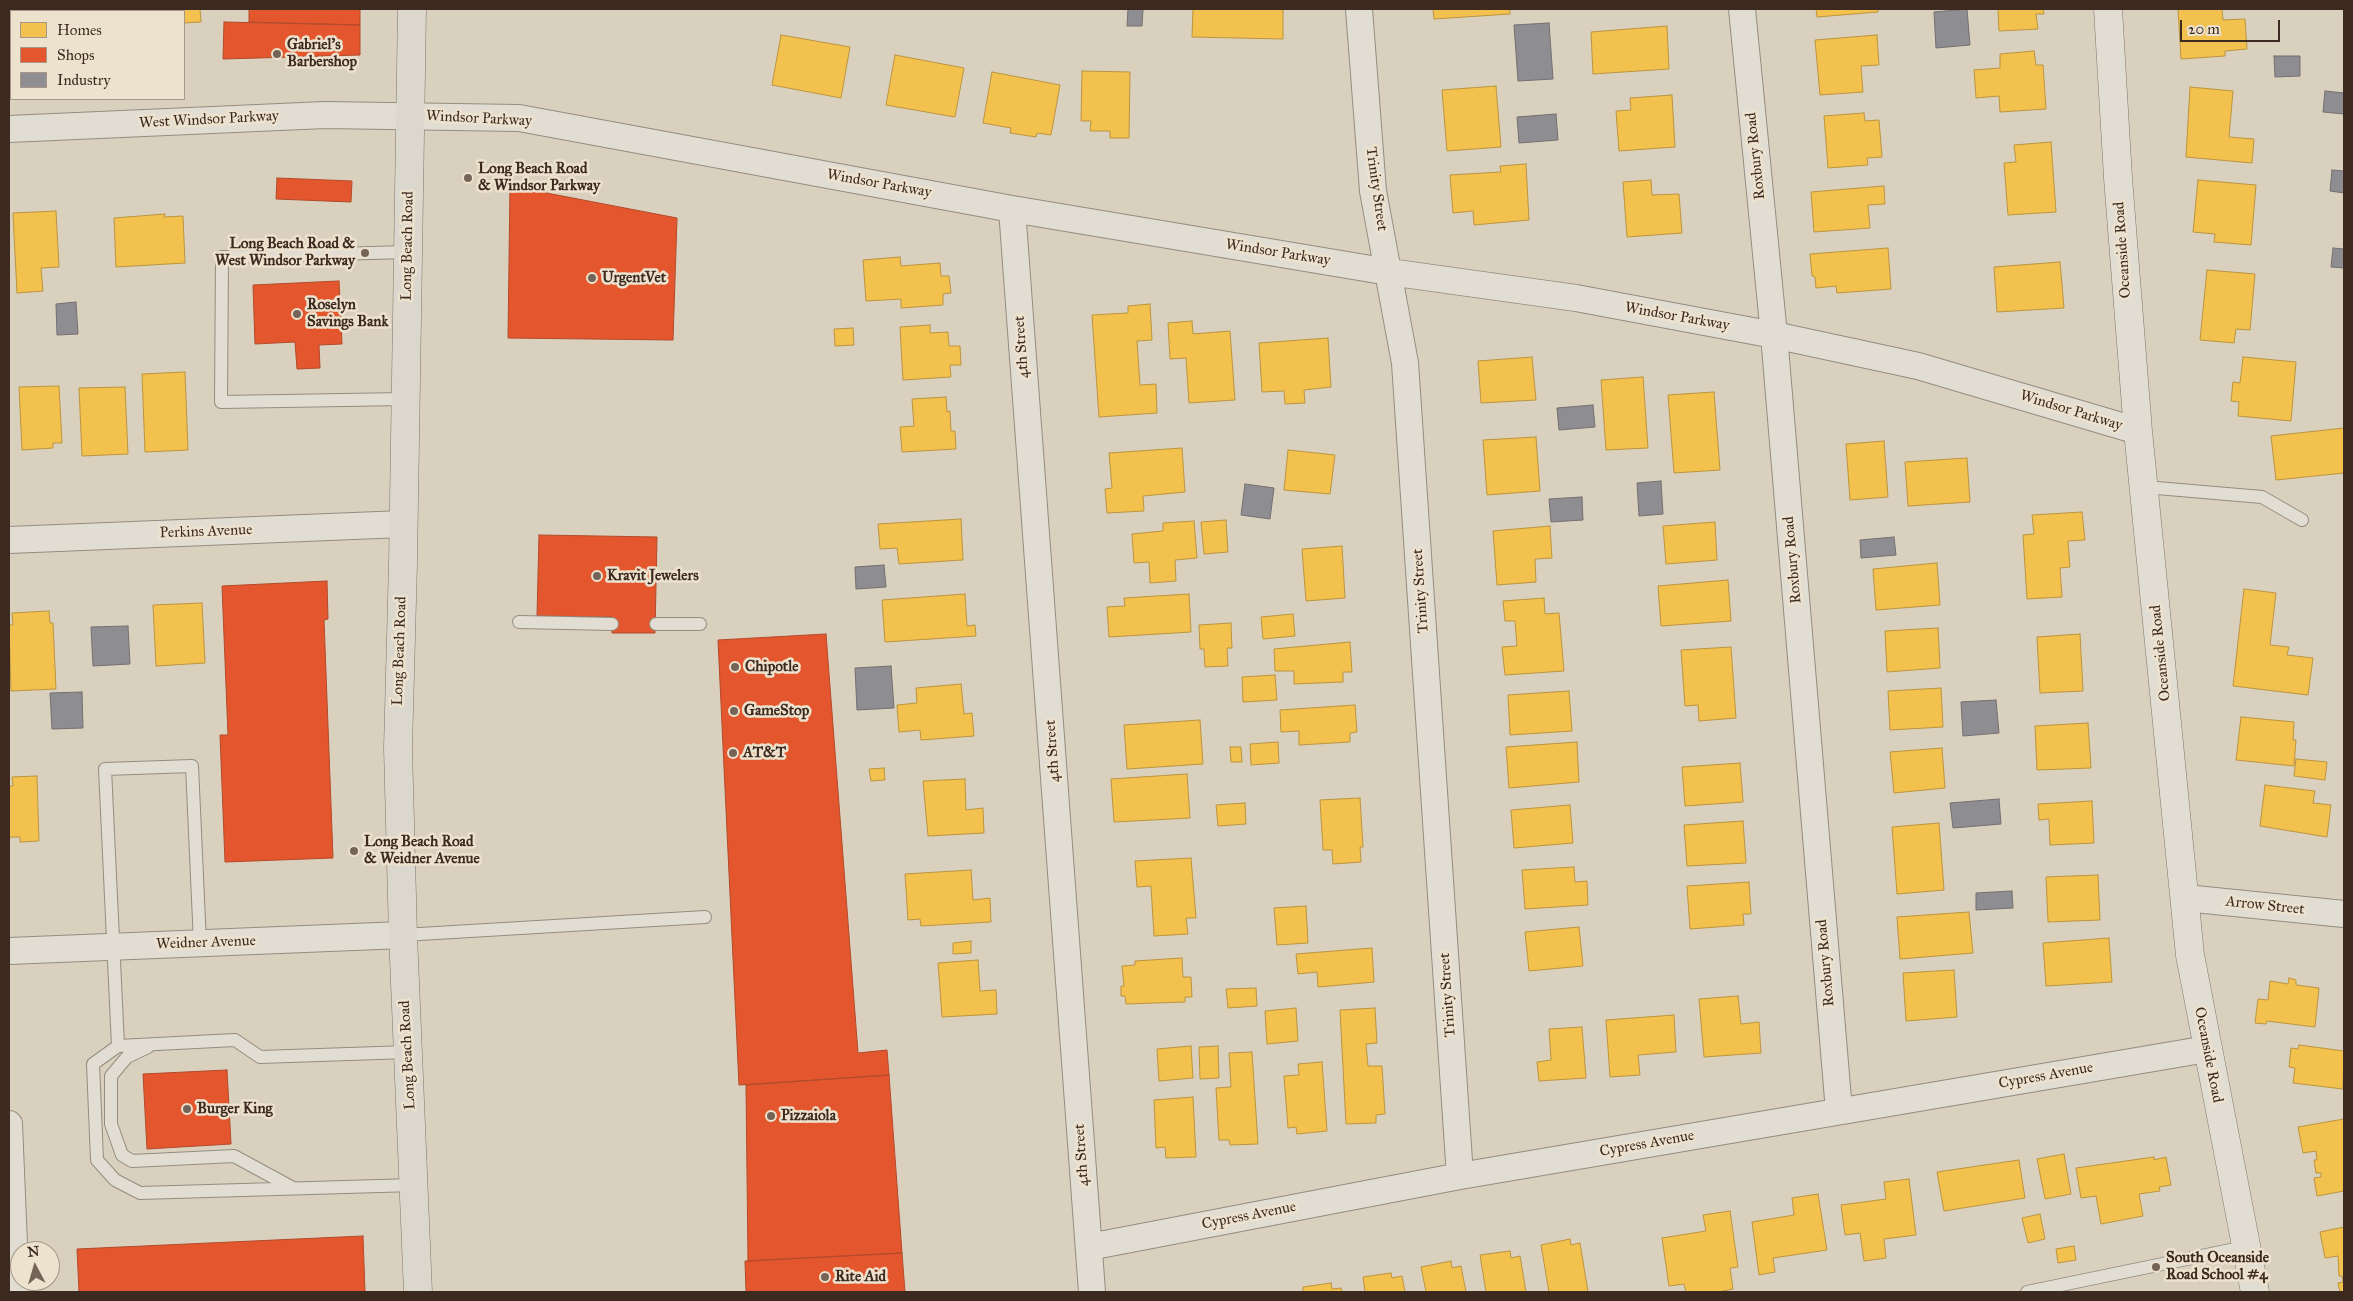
<!DOCTYPE html>
<html>
<head>
<meta charset="utf-8">
<style>
	body { margin:0 }
	#map { position:relative; width:2353px; height:1301px; overflow:hidden; background:#d9d0bd; font-family:"IM FELL Great Primer",serif }
	canvas { display:block }
	.frame { position:absolute; inset:0; border:10px solid #3c2a20; pointer-events:none }
	.legend { position:absolute; left:10px; top:10px; width:175px; height:90px; box-sizing:border-box; background:#ede2cd; border:1px solid #a69888; margin:0; padding:6px 9px; list-style:none; font-size:15px; color:#3c2a20 }
	.legend li { display:flex; align-items:center; gap:10px; height:25px }
	.legend b { width:25px; border:1px solid #a69888 }
	.north { position:absolute; left:10px; top:1241px; width:50px; height:50px; box-sizing:border-box; background:#ede2cd; border:1px solid #a69888; border-radius:50%; rotate:354deg; font-size:14px; font-weight:700; line-height:20px; text-align:center; color:#3c2a20 }
	.north::after { content:''; display:block; margin:auto; width:18px; height:22px; background:#736457; clip-path:polygon(50% 0,100% 100%,50% 72%,0 100%) }
	.scale { position:absolute; left:2180px; top:20px; width:100px; height:22px; box-sizing:border-box; border:2px solid #3c2a20; border-top:0; padding-left:6px; font-size:15px; line-height:18px; white-space:nowrap; color:#3c2a20; -webkit-text-stroke:4px #ede2cd; paint-order:stroke }
</style>
</head>
<body>
<div id="map">
<canvas width="2353" height="1301"></canvas>
<div class="frame"></div>
<ul class="legend">
<li><b style="height:14px;background:#f2c14e"></b>Homes</li>
<li><b style="height:14px;background:#e4572e"></b>Shops</li>
<li><b style="height:14px;background:#8d8d92"></b>Industry</li>
</ul>
<div class="north">N</div>
<div class="scale">20 m</div>
</div>
<script>
const context = document.querySelector('canvas').getContext('2d');
context.lineJoin = 'round';
function fill(path, color) {
  context.fillStyle = color;
  context.fill(path, 'evenodd');
}
function shape(rows) {
  const path = new Path2D();
  for (const r of rows) {
    path.moveTo(r[0], r[1]);
    for (let i = 2; i < r.length; i += 2) path.lineTo(r[i], r[i + 1]);
  }
  return path;
}
function trace(path, color, width, dash) {
  context.strokeStyle = color;
  context.lineWidth = width;
  context.lineCap = dash ? 'butt' : 'round';
  context.setLineDash(dash || []);
  context.stroke(path);
}
function label(font, color, halo, rows, align = 'center') {
  context.font = font + ' "IM FELL Great Primer",serif';
  context.lineWidth = 5;
  context.setLineDash([]);
  context.textBaseline = 'middle';
  context.strokeStyle = halo;
  context.fillStyle = color;
  for (const [text, x, y, turn = 0] of rows) {
    context.save();
    context.translate(x, y);
    context.rotate((+turn || 0) * Math.PI / 180);
    context.textAlign = isNaN(turn) ? turn : align;
    if (halo) context.strokeText(text, 0, 0);
    context.fillText(text, 0, 0);
    context.restore();
  }
}
const homes = shape([
	[62,9,138,9,138,11,62,11,62,9],
	[153,9,200,9,201,22,184,23,184,11,153,11,153,9],
	[1193,9,1283,9,1283,39,1192,37,1193,9],
	[1433,9,1510,9,1510,14,1434,19,1433,9],
	[1816,9,1878,9,1878,12,1817,17,1816,9],
	[1998,9,2043,9,2044,14,2036,14,2038,29,1999,31,1998,9],
	[2178,9,2222,9,2223,20,2245,19,2247,49,2225,51,2225,56,2181,59,2178,9],
	[1667,26,1669,69,1593,74,1591,32,1667,26],
	[781,35,850,47,841,98,772,85,781,35],
	[1877,35,1879,65,1861,66,1863,92,1820,95,1815,40,1877,35],
	[2034,51,2036,65,2043,65,2046,109,2000,112,1999,96,1976,98,1974,70,2000,68,2000,54,2034,51],
	[895,55,964,68,955,117,886,105,895,55],
	[1082,71,1130,72,1129,138,1110,138,1110,131,1090,131,1091,121,1081,121,1082,71],
	[992,72,1060,85,1051,135,1037,133,1036,137,1010,133,1011,128,983,123,992,72],
	[1496,86,1501,147,1447,151,1442,90,1496,86],
	[2190,87,2233,91,2229,137,2254,139,2252,163,2186,157,2190,87],
	[1672,95,1675,147,1619,151,1616,111,1631,110,1630,98,1672,95],
	[1864,113,1865,121,1879,120,1882,157,1867,158,1868,165,1828,168,1824,116,1864,113],
	[2051,142,2056,212,2008,215,2004,163,2016,162,2014,145,2051,142],
	[1526,164,1529,220,1474,225,1473,211,1453,213,1450,175,1501,172,1500,166,1526,164],
	[1651,180,1652,195,1679,194,1682,233,1627,237,1623,182,1651,180],
	[2198,180,2256,185,2251,245,2214,242,2215,234,2193,232,2198,180],
	[1884,186,1885,204,1868,205,1870,228,1814,232,1811,192,1884,186],
	[56,211,59,267,41,268,43,291,17,293,13,213,56,211],
	[165,214,164,217,183,216,185,263,116,267,114,218,165,214],
	[1888,248,1891,289,1837,293,1836,286,1816,288,1815,277,1812,276,1810,254,1888,248],
	[900,257,901,266,940,263,941,276,949,276,951,293,943,294,943,305,901,308,901,299,866,301,863,260,900,257],
	[2060,262,2064,308,1997,312,1994,267,2060,262],
	[2207,270,2255,274,2250,330,2236,329,2234,343,2200,340,2207,270],
	[1150,304,1152,340,1137,341,1140,385,1156,384,1157,413,1099,417,1092,315,1128,313,1128,306,1150,304],
	[1192,321,1193,334,1230,331,1235,400,1189,403,1186,358,1170,359,1168,323,1192,321],
	[930,325,930,333,948,332,949,346,960,346,961,365,950,365,951,377,903,380,900,327,930,325],
	[853,328,854,345,835,346,834,329,853,328],
	[1328,338,1331,387,1304,390,1305,403,1285,404,1284,391,1262,392,1259,343,1328,338],
	[1532,357,1536,400,1481,403,1478,361,1532,357],
	[2243,357,2296,362,2291,421,2238,416,2239,402,2231,401,2233,382,2240,383,2243,357],
	[185,372,188,450,145,452,142,374,185,372],
	[1643,377,1648,448,1606,450,1601,380,1643,377],
	[59,386,62,443,53,443,53,448,22,450,19,387,59,386],
	[125,387,128,454,82,456,79,388,125,387],
	[1714,392,1720,470,1674,473,1668,395,1714,392],
	[946,397,947,412,950,411,951,431,955,431,956,449,902,452,900,427,914,426,912,399,946,397],
	[2344,428,2344,473,2276,480,2271,436,2344,428],
	[1536,437,1540,491,1487,495,1483,440,1536,437],
	[1884,441,1888,497,1850,500,1846,444,1884,441],
	[1182,448,1185,492,1143,496,1144,511,1107,513,1105,489,1112,488,1109,453,1182,448],
	[1288,450,1335,455,1330,494,1284,490,1288,450],
	[1967,458,1970,502,1908,506,1905,462,1967,458],
	[2082,512,2085,540,2068,541,2070,567,2060,568,2062,597,2027,599,2023,535,2034,534,2032,515,2082,512],
	[961,519,963,560,899,564,897,548,880,549,878,524,961,519],
	[1226,520,1228,552,1204,554,1201,522,1226,520],
	[1194,521,1197,558,1175,560,1176,581,1150,583,1149,562,1134,563,1132,534,1163,531,1163,523,1194,521],
	[1715,522,1717,560,1666,564,1663,526,1715,522],
	[1550,526,1552,558,1535,559,1536,582,1497,585,1493,531,1550,526],
	[1342,546,1345,598,1306,601,1302,549,1342,546],
	[1937,563,1940,605,1876,610,1873,569,1937,563],
	[1728,580,1731,621,1661,626,1658,586,1728,580],
	[2244,589,2276,593,2270,645,2289,647,2287,655,2313,658,2308,695,2233,686,2244,589],
	[965,594,967,626,975,625,976,636,885,642,882,600,965,594],
	[1189,594,1191,632,1109,637,1107,607,1125,606,1124,598,1189,594],
	[1544,598,1545,614,1559,613,1564,671,1505,675,1502,647,1517,646,1515,621,1505,621,1503,601,1544,598],
	[202,603,205,663,156,666,153,605,202,603],
	[49,611,50,623,53,623,56,689,11,691,9,625,13,625,12,613,49,611],
	[1293,614,1295,636,1263,639,1261,617,1293,614],
	[1231,623,1232,648,1227,648,1228,666,1205,667,1204,649,1200,649,1199,625,1231,623],
	[1938,628,1940,668,1887,672,1885,631,1938,628],
	[2080,634,2083,691,2040,693,2037,637,2080,634],
	[1350,642,1352,672,1343,672,1343,682,1294,684,1294,671,1275,671,1274,649,1350,642],
	[1731,647,1736,718,1699,721,1698,705,1685,706,1681,650,1731,647],
	[1275,675,1277,700,1243,702,1242,677,1275,675],
	[961,684,964,714,972,713,974,736,921,740,920,730,899,732,897,705,917,703,916,688,961,684],
	[1941,688,1943,727,1890,730,1888,691,1941,688],
	[1569,691,1572,731,1510,735,1508,695,1569,691],
	[1355,705,1357,732,1350,733,1350,742,1299,745,1299,731,1281,732,1280,710,1355,705],
	[2241,717,2294,722,2293,740,2296,740,2294,766,2236,760,2241,717],
	[1200,720,1203,764,1127,769,1124,725,1200,720],
	[2088,723,2091,768,2037,770,2035,726,2088,723],
	[1278,742,1279,763,1251,765,1250,744,1278,742],
	[1577,742,1579,782,1509,788,1506,747,1577,742],
	[1230,747,1241,747,1242,762,1231,762,1230,747],
	[1942,748,1945,788,1894,793,1890,752,1942,748],
	[2296,759,2327,762,2325,780,2294,776,2296,759],
	[1740,763,1743,802,1685,806,1682,767,1740,763],
	[884,768,885,780,871,781,869,769,884,768],
	[1187,774,1190,818,1114,822,1111,779,1187,774],
	[37,776,39,841,20,842,20,837,10,837,9,842,9,786,13,786,12,777,37,776],
	[965,779,966,810,983,808,984,833,928,836,923,781,965,779],
	[2265,785,2315,791,2313,803,2331,805,2327,837,2260,826,2265,785],
	[1360,798,1363,847,1360,847,1361,862,1333,864,1332,850,1323,850,1320,800,1360,798],
	[2092,801,2094,843,2050,845,2049,819,2039,820,2038,804,2092,801],
	[1245,803,1246,824,1218,826,1216,805,1245,803],
	[1570,805,1573,843,1514,848,1511,810,1570,805],
	[1743,821,1746,863,1687,866,1684,825,1743,821],
	[1939,823,1944,890,1897,894,1892,827,1939,823],
	[1191,858,1196,918,1186,918,1188,934,1154,936,1151,886,1137,887,1135,861,1191,858],
	[1574,867,1575,882,1587,881,1588,905,1525,909,1522,870,1574,867],
	[971,870,973,900,990,898,991,922,921,926,920,919,908,920,905,874,971,870],
	[2098,875,2100,920,2048,922,2046,877,2098,875],
	[1749,882,1751,914,1743,914,1744,925,1690,929,1687,886,1749,882],
	[1306,906,1308,943,1277,945,1274,908,1306,906],
	[1969,912,1973,953,1900,959,1897,917,1969,912],
	[1579,927,1583,966,1529,971,1525,932,1579,927],
	[2109,938,2112,982,2046,986,2043,943,2109,938],
	[971,941,971,953,953,954,953,943,971,941],
	[1372,948,1374,982,1318,987,1317,972,1298,974,1296,954,1372,948],
	[1182,958,1183,977,1191,977,1192,997,1185,997,1185,1002,1126,1004,1125,996,1121,996,1121,986,1124,986,1122,966,1135,965,1135,961,1182,958],
	[978,960,980,991,996,990,997,1014,942,1017,938,963,978,960],
	[1954,970,1957,1017,1906,1021,1903,973,1954,970],
	[2289,978,2296,980,2296,985,2319,988,2315,1027,2267,1021,2266,1024,2255,1023,2258,999,2268,1000,2270,981,2288,984,2289,978],
	[1256,988,1257,1006,1228,1008,1226,989,1256,988],
	[1738,996,1741,1024,1759,1022,1761,1053,1704,1057,1699,999,1738,996],
	[1296,1008,1298,1041,1267,1044,1265,1011,1296,1008],
	[1375,1008,1377,1043,1366,1044,1368,1066,1382,1066,1385,1114,1376,1115,1376,1123,1346,1124,1340,1010,1375,1008],
	[1674,1015,1676,1052,1638,1055,1640,1075,1610,1077,1606,1020,1674,1015],
	[1582,1027,1586,1078,1539,1081,1537,1062,1551,1060,1549,1029,1582,1027],
	[2299,1045,2344,1051,2343,1089,2293,1083,2295,1068,2289,1067,2291,1048,2298,1049,2299,1045],
	[1191,1046,1193,1078,1159,1081,1157,1049,1191,1046],
	[1218,1046,1219,1078,1200,1079,1199,1047,1218,1046],
	[1252,1052,1258,1144,1230,1145,1229,1140,1219,1140,1216,1088,1231,1087,1229,1053,1252,1052],
	[1322,1062,1327,1131,1297,1134,1296,1127,1288,1128,1284,1076,1299,1075,1298,1064,1322,1062],
	[1193,1097,1196,1157,1166,1158,1165,1147,1156,1148,1154,1100,1193,1097],
	[2344,1119,2344,1191,2317,1196,2314,1178,2321,1177,2321,1173,2316,1173,2314,1160,2317,1160,2316,1151,2303,1153,2298,1127,2344,1119],
	[2064,1154,2071,1194,2045,1199,2037,1159,2064,1154],
	[2154,1157,2154,1160,2166,1157,2171,1185,2159,1187,2160,1191,2139,1194,2143,1216,2101,1224,2096,1196,2081,1198,2076,1168,2154,1157],
	[2019,1160,2025,1198,1944,1211,1937,1172,2019,1160],
	[1909,1179,1916,1235,1884,1239,1886,1258,1864,1261,1860,1233,1845,1235,1841,1205,1886,1199,1884,1182,1909,1179],
	[1818,1194,1827,1250,1773,1258,1775,1272,1759,1275,1752,1222,1794,1215,1792,1198,1818,1194],
	[1730,1211,1738,1267,1730,1268,1733,1289,1718,1292,1686,1292,1684,1284,1669,1286,1662,1238,1706,1231,1703,1215,1730,1211],
	[2040,1214,2045,1239,2028,1243,2022,1218,2040,1214],
	[2344,1227,2344,1292,2340,1292,2338,1283,2343,1282,2342,1276,2339,1276,2338,1256,2325,1258,2320,1232,2344,1227],
	[1570,1239,1571,1245,1580,1243,1588,1292,1549,1292,1541,1245,1570,1239],
	[2074,1246,2076,1260,2058,1263,2056,1249,2074,1246],
	[1510,1251,1511,1258,1520,1256,1526,1292,1486,1292,1480,1255,1510,1251],
	[1451,1261,1452,1268,1461,1266,1466,1292,1426,1292,1421,1267,1451,1261],
	[1391,1273,1392,1278,1402,1276,1405,1292,1365,1292,1363,1277,1391,1273],
	[1331,1283,1332,1289,1341,1288,1342,1292,1303,1292,1303,1287,1331,1283]
]);
const shops = shape([
	[249,9,360,9,360,25,249,22,249,9],
	[224,22,360,25,360,55,223,59,224,22],
	[277,178,352,181,351,202,276,199,277,178],
	[510,186,677,218,673,340,508,338,510,186],
	[339,281,342,344,319,345,320,368,297,369,295,342,255,344,253,285,339,281],
	[539,535,657,537,655,633,612,633,612,617,537,616,539,535],
	[327,581,328,619,324,620,333,858,225,862,220,735,228,735,222,586,327,581],
	[826,634,858,1053,887,1050,889,1075,739,1085,718,640,826,634],
	[227,1070,231,1144,147,1149,143,1074,227,1070],
	[889,1075,902,1253,748,1261,746,1085,889,1075],
	[363,1236,365,1292,79,1292,77,1249,363,1236],
	[902,1253,905,1292,746,1292,745,1261,902,1253]
]);
const industry = shape([
	[1128,9,1143,9,1142,26,1127,26,1128,9],
	[1967,9,1970,45,1936,48,1934,12,1967,9],
	[1549,23,1553,79,1518,81,1514,25,1549,23],
	[2274,56,2300,56,2300,76,2275,77,2274,56],
	[2325,91,2344,93,2344,114,2323,112,2325,91],
	[1556,114,1558,140,1519,143,1517,117,1556,114],
	[2332,170,2344,171,2344,193,2330,191,2332,170],
	[2333,248,2344,249,2344,268,2331,267,2333,248],
	[76,302,78,334,57,335,56,304,76,302],
	[1593,405,1595,427,1559,430,1557,408,1593,405],
	[1661,481,1663,514,1639,516,1637,483,1661,481],
	[1245,484,1274,488,1270,519,1241,515,1245,484],
	[1582,497,1583,520,1551,522,1549,499,1582,497],
	[1894,537,1896,555,1861,558,1860,540,1894,537],
	[884,565,886,587,856,589,855,567,884,565],
	[128,626,130,664,93,666,91,627,128,626],
	[891,666,894,708,857,710,855,668,891,666],
	[82,692,83,728,52,729,50,693,82,692],
	[1996,700,1999,733,1963,736,1961,702,1996,700],
	[1999,799,2001,824,1953,828,1950,803,1999,799],
	[2012,891,2013,908,1976,910,1976,893,2012,891]
]);
const lane = shape([
	[405,399,221,402,222,257,408,252],
	[2145,487,2262,497,2302,520],
	[519,622,612,624],
	[656,624,700,624],
	[403,935,705,917],
	[118,1046,105,769,192,766,200,943],
	[148,1047,127,1057,111,1076,111,1124,122,1155,132,1161,234,1156,293,1188],
	[408,1052,260,1057,235,1040,118,1046,93,1064,97,1160,115,1180,140,1193,414,1185],
	[2027,1292,2245,1247]
]);
const street = shape([
	[1359,9,1373,191,1405,363,1460,1176],
	[1742,9,1774,335,1839,1111],
	[9,129,325,115,519,118,1012,209,1389,272,1576,298,1774,335,1918,366,2138,431],
	[1012,209,1092,1292],
	[9,540,403,524],
	[2185,898,2344,914],
	[9,951,403,935],
	[9,1124,16,1292],
	[1089,1247,1460,1176,2207,1049]
]);
const secondary = shape([
	[2108,9,2118,178,2138,431,2190,955,2255,1292]
]);
const primary = shape([
	[412,9,403,563,398,748,403,935,418,1292]
]);
const markers = [
	[277,54,5,"#736457"],
	[468,178,5,"#736457"],
	[365,253,5,"#736457"],
	[592,278,5,"#736457"],
	[297,314,5,"#736457"],
	[597,576,5,"#736457"],
	[735,667,5,"#736457"],
	[734,711,5,"#736457"],
	[733,753,5,"#736457"],
	[354,851,5,"#736457"],
	[187,1109,5,"#736457"],
	[771,1116,5,"#736457"],
	[2156,1267,5,"#736457"],
	[825,1277,5,"#736457"]
];
const poiNames = [
	["Gabriel's",287,45],
	["Barbershop",287,62],
	["Long Beach Road",478,169],
	["& Windsor Parkway",478,186],
	["Long Beach Road &",355,244,"right"],
	["West Windsor Parkway",355,261,"right"],
	["UrgentVet",602,278],
	["Roselyn",307,305],
	["Savings Bank",307,322],
	["Kravit Jewelers",607,576],
	["Chipotle",745,667],
	["GameStop",744,711],
	["AT&T",743,753],
	["Long Beach Road",364,842],
	["& Weidner Avenue",364,859],
	["Burger King",197,1109],
	["Pizzaiola",781,1116],
	["South Oceanside",2166,1258],
	["Road School #4",2166,1275],
	["Rite Aid",835,1277]
];
const streetNames = [
	["Windsor Parkway",479,119,3],
	["West Windsor Parkway",209,120,-3],
	["Roxbury Road",1756,156,-96],
	["Windsor Parkway",879,184,10],
	["Trinity Street",1376,189,82],
	["Long Beach Road",408,246,-89],
	["Oceanside Road",2123,250,-94],
	["Windsor Parkway",1278,253,9],
	["Windsor Parkway",1677,317,10],
	["4th Street",1022,347,-94],
	["Windsor Parkway",2071,411,17],
	["Perkins Avenue",206,532,-2],
	["Roxbury Road",1793,560,-95],
	["Trinity Street",1421,591,-94],
	["Long Beach Road",400,651,-88],
	["Oceanside Road",2161,653,-96],
	["4th Street",1053,751,-94],
	["Arrow Street",2265,906,6],
	["Weidner Avenue",206,943,-2],
	["Roxbury Road",1826,963,-95],
	["Trinity Street",1448,995,-94],
	["Long Beach Road",408,1055,-93],
	["Oceanside Road",2208,1055,79],
	["Cypress Avenue",2046,1076,-10],
	["Cypress Avenue",1647,1144,-10],
	["4th Street",1082,1155,-94],
	["Cypress Avenue",1249,1216,-11]
];
fill(homes, '#f2c14e');
trace(homes, '#bb9440', 1);
fill(shops, '#e4572e');
trace(shops, '#b24a2a', 1);
fill(industry, '#8d8d92');
trace(industry, '#756f70', 1);
trace(lane, '#948c80', 14);
trace(street, '#948c80', 28);
trace(secondary, '#7e766c', 29);
trace(primary, '#7e766c', 29);
trace(lane, '#e2ddd3', 12);
trace(street, '#e2ddd3', 26);
trace(secondary, '#e2ddd3', 28);
trace(primary, '#dcd7cc', 28);
for (const [x, y, r, color] of markers) {
  const dot = new Path2D();
  dot.arc(x, y, r, 0, 2 * Math.PI);
  context.fillStyle = color;
  context.fill(dot);
  trace(dot, '#ede2cd', 2);
}
label('bold 15px', '#3c2a20', '#ede2cd', poiNames, 'left');
label('15px', '#3c2a20', '#ede2cd', streetNames);
</script>
</body>
</html>
